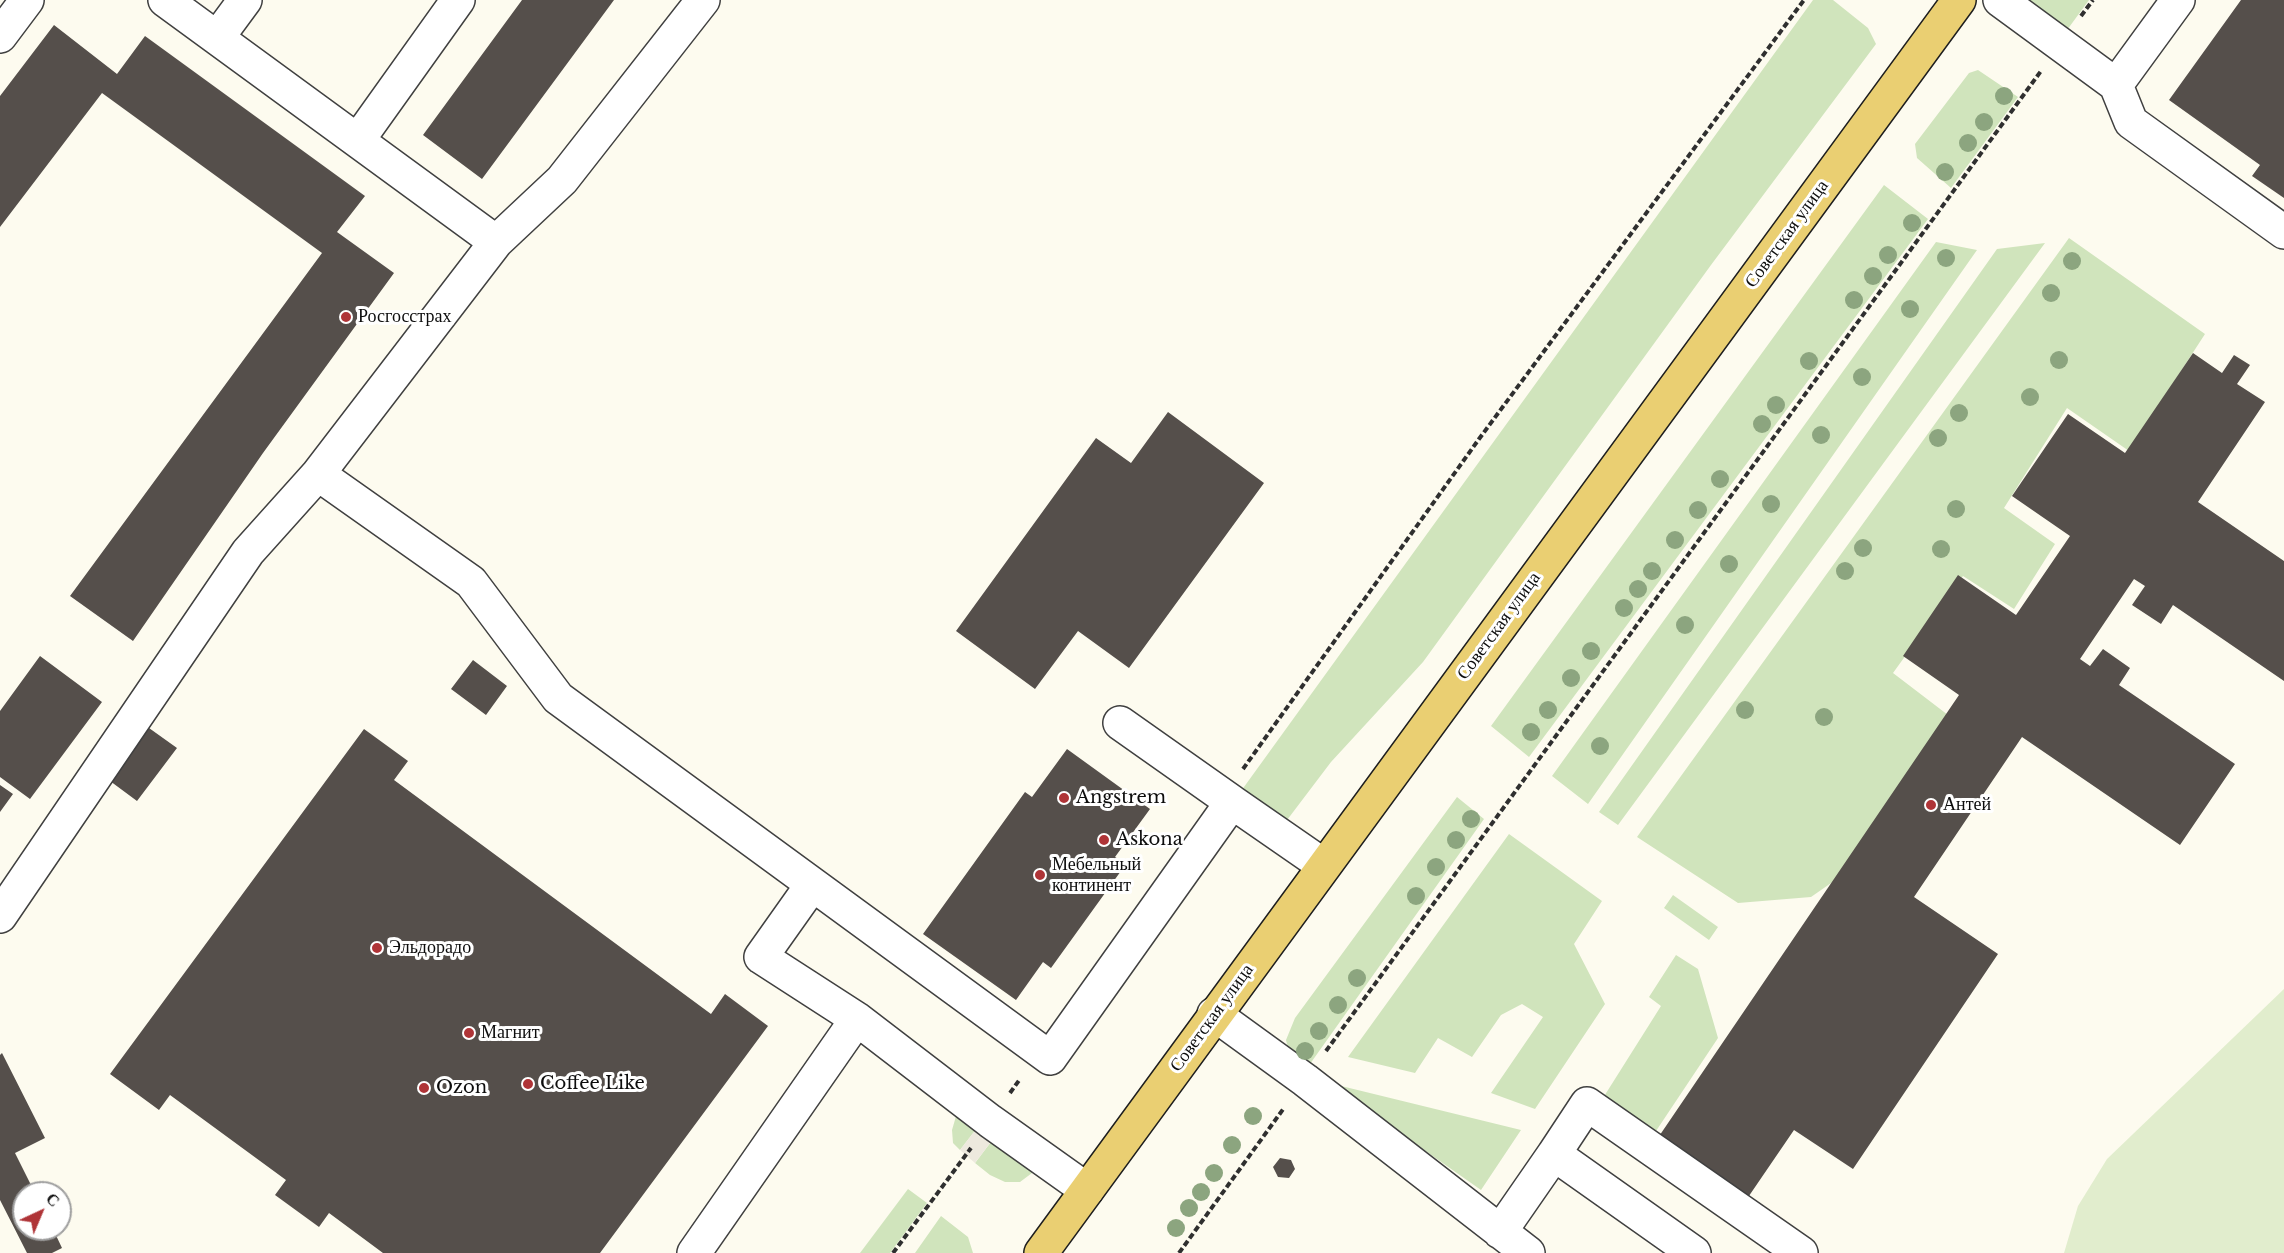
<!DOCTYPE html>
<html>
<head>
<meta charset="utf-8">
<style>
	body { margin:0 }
	#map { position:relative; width:2284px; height:1253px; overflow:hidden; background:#fdfbef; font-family:"Libre Baskerville",serif }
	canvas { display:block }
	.north { position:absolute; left:12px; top:1181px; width:60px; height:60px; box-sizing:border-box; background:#fff; border:2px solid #9e9e9e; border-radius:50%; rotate:44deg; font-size:16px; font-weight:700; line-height:24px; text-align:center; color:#0d0d0d }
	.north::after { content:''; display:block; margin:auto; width:21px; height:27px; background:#af3437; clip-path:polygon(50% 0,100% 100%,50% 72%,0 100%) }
</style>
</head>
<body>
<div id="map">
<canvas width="2284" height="1253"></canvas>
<div class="north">С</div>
</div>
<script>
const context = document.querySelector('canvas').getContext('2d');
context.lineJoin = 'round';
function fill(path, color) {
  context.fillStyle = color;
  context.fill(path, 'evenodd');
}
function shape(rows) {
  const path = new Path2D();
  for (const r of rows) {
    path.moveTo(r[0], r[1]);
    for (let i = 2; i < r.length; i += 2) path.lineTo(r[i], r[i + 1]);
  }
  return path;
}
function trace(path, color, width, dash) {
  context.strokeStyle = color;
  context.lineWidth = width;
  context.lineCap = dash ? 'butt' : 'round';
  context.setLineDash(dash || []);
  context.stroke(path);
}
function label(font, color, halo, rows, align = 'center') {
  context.font = font + ' "Libre Baskerville",serif';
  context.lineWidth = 6;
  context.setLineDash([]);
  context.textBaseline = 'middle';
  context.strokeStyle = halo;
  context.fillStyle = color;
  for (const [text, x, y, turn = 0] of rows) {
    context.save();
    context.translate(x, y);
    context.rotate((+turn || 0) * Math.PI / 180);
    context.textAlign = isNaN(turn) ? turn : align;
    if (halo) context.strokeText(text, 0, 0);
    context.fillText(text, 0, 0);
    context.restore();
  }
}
const green = shape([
	[1813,0,1833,0,1868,28,1876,44,1711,265,1423,662,1331,762,1281,828,1223,816],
	[2022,0,2089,0,2051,52],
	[1978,70,2018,97,1951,188,1917,158,1915,144,1969,73],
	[1884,185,1928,219,1529,757,1491,726],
	[2069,238,2205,334,2129,451,2067,408,2004,508,2055,544,2014,609,1963,576,1893,673,1948,715,1834,881,1811,897,1738,903,1637,837],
	[1936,242,1977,250,1588,804,1552,776],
	[2045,243,1618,825,1599,812,1997,249],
	[1457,797,1484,819,1305,1071,1288,1048,1286,1040,1295,1018],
	[1509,834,1602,901,1574,944,1605,1004,1535,1109,1491,1093,1543,1017,1522,1004,1501,1015,1472,1057,1438,1038,1415,1073,1348,1057],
	[1673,895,1718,927,1709,940,1664,908],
	[1676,955,1698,969,1718,1038,1642,1152,1591,1117,1661,1006,1649,997],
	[1329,1083,1521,1130,1481,1190],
	[959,1106,991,1110,960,1150,953,1143,952,1130],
	[1006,1122,1040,1167,1020,1182,1005,1182,990,1175,975,1163],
	[908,1189,927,1203,890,1253,860,1253],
	[941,1216,968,1237,973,1253,915,1253]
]);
const pitch = shape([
	[2284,989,2284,1253,2064,1253,2078,1206,2107,1159]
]);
const plaza = shape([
	[991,1110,1006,1122,975,1163,960,1150]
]);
const building = shape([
	[522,0,614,0,482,179,423,135],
	[2241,0,2284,0,2284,198,2252,176,2260,165,2169,100],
	[54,25,117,74,145,36,365,196,337,232,394,273,263,453,133,641,70,596,322,253,102,93,0,227,0,96],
	[2193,353,2222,373,2234,355,2250,365,2237,384,2265,402,2198,502,2284,561,2284,681,2173,605,2161,624,2132,605,2145,586,2134,579,2080,659,2090,666,2103,649,2130,668,2119,685,2235,764,2180,845,2022,737,1914,897,1998,954,1853,1169,1794,1130,1738,1212,1649,1151,1959,695,1903,656,1958,575,2016,615,2070,536,2012,496,2068,414,2125,453],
	[1168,412,1264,483,1129,668,1078,631,1035,689,956,631,1096,438,1131,463],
	[40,656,102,702,30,799,0,777,0,711],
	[473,660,507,686,486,715,451,689],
	[149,728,177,748,137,801,110,781],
	[364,729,408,761,394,780,711,1014,725,994,768,1026,600,1253,383,1253,329,1213,319,1227,275,1195,286,1180,170,1095,159,1110,110,1074],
	[1067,749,1150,809,1115,857,1126,864,1051,968,1043,962,1016,1000,923,934,1025,792,1032,797],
	[0,785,13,794,0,812],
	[2,1053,45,1138,15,1153,35,1193,24,1193,24,1229,53,1229,62,1248,52,1253,27,1253,0,1200,0,1055],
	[1280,1158,1291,1160,1295,1169,1289,1178,1278,1177,1273,1167]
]);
const path = shape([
	[2081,16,2093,0],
	[1243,769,1479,439,1804,0],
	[1326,1051,2041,71],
	[1010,1093,1020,1079],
	[893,1253,971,1148],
	[1179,1253,1284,1108]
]);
const minor = shape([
	[165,0,496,242,318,474],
	[2000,0,2116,85,2178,0],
	[0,36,27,0],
	[217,38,245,0],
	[2116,85,2131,122,2284,232],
	[358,140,458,0],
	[496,242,562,180,703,0],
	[1120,723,1232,802],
	[812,885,761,957,857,1019],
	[0,916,248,552,318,474,471,582,558,698,1050,1058,1232,802,1323,865],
	[1214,1014,1305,1080,1528,1253],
	[1554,1154,1587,1104,1801,1253],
	[1500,1232,1554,1154,1694,1253],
	[694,1253,857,1019,990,1121,1087,1190]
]);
const major = shape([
	[1041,1253,1959,0]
]);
const trees = [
	[2004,96],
	[1984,122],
	[1968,143],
	[1945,172],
	[1912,223],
	[1888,255],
	[1946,258],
	[2072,261],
	[1873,276],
	[2051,293],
	[1854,300],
	[1910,309],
	[2059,360],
	[1809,361],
	[1862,377],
	[2030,397],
	[1776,405],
	[1959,413],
	[1762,424],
	[1821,435],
	[1938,438],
	[1720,479],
	[1771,504],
	[1956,509],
	[1698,510],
	[1675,540],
	[1863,548],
	[1941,549],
	[1729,564],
	[1652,571],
	[1845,571],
	[1638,589],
	[1624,608],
	[1685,625],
	[1591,651],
	[1571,678],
	[1548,710],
	[1745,710],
	[1824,717],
	[1531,732],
	[1600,746],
	[1471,819],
	[1456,840],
	[1436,867],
	[1416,896],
	[1357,978],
	[1338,1005],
	[1319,1031],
	[1305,1051],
	[1253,1116],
	[1232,1145],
	[1214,1173],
	[1201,1192],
	[1189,1208],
	[1176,1228]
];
const markers = [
	[346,317,6,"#af3437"],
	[1064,798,6,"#af3437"],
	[1931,805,6,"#af3437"],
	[1104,840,6,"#af3437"],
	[1040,875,6,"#af3437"],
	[377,948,6,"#af3437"],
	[469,1033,6,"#af3437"],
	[528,1084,6,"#af3437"],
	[424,1088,6,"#af3437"]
];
const streetNames = [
	["Советская улица",1787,234,-54],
	["Советская улица",1499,626,-54],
	["Советская улица",1212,1018,-54]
];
const poiNames = [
	["Росгосстрах",358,317],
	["Angstrem",1076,798],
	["Антей",1943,805],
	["Askona",1116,840],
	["Мебельный",1052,865],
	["континент",1052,886],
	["Эльдорадо",389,948],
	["Магнит",481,1033],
	["Coffee Like",540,1084],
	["Ozon",436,1088]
];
fill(green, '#d0e4bc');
fill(pitch, '#e1edcd');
fill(plaza, '#ede9de');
fill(building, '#554f4b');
trace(minor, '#404040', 36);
trace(major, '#1e1e1e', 36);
trace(path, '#2f2f2f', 4, [6, 3]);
trace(minor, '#fff', 33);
trace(major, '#eacf72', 33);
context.fillStyle = '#8ca57f';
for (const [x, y] of trees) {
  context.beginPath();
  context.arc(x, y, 9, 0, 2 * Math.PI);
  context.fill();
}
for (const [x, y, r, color] of markers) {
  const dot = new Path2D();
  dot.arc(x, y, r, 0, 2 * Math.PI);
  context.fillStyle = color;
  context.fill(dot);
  trace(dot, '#fff', 2);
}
label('18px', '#0d0d0d', '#fff', streetNames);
label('18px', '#0d0d0d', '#fff', poiNames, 'left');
</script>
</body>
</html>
